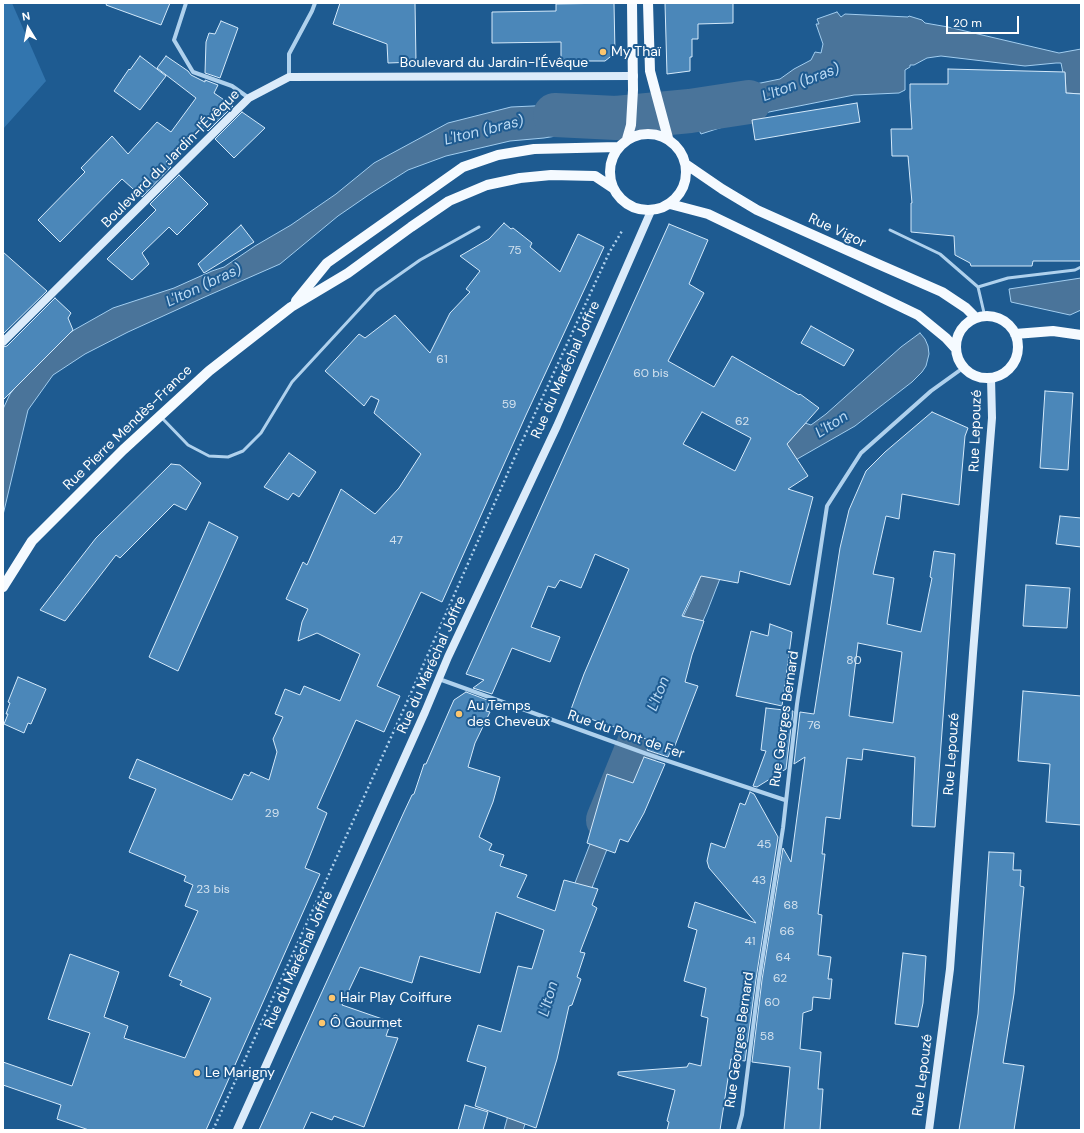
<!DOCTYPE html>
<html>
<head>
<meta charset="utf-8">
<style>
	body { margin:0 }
	#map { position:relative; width:1084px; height:1133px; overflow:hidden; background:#1e5b91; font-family:"DM Sans",sans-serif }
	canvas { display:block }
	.frame { position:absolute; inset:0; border:4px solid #fff; pointer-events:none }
	.north { position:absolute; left:8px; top:8px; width:40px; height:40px; -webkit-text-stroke:3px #1e5b91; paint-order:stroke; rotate:350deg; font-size:11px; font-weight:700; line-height:16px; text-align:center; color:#fff }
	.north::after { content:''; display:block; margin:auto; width:14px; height:18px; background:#fff; clip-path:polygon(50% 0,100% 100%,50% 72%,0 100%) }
	.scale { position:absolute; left:946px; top:16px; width:73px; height:18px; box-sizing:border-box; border:2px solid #fff; border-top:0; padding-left:5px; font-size:12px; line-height:14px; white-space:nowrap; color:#fff; -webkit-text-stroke:3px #1e5b91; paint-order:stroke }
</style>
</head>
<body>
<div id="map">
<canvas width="1084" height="1133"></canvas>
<div class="frame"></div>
<div class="north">N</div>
<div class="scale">20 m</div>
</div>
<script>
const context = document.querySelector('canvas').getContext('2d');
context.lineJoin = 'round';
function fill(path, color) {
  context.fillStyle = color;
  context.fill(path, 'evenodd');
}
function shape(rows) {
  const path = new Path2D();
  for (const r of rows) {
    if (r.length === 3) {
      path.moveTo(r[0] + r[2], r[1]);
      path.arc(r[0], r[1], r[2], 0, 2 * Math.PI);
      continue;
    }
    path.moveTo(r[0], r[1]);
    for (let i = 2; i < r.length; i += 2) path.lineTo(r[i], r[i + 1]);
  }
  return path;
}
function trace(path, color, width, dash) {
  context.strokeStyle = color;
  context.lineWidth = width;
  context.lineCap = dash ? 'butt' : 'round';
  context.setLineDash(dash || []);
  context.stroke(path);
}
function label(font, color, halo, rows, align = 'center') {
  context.font = font + ' "DM Sans",sans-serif';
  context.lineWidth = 4;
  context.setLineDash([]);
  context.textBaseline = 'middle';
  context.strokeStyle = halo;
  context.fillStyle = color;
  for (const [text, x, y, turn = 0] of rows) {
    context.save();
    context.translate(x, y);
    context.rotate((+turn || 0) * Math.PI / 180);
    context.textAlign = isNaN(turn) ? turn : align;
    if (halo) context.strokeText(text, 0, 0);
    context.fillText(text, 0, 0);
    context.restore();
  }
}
const green = shape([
	[3,3,12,3,46,81,3,129]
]);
const water = shape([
	[837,12,841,17,845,14,908,17,909,16,922,20,925,23,948,27,1059,53,1081,49,1081,94,1066,93,1065,73,1063,73,1061,63,1056,63,1025,66,941,56,927,58,914,65,910,65,910,67,905,70,905,90,899,93,854,95,769,112,701,134,681,96,692,90,718,90,733,93,751,85,780,79,794,69,811,60,815,52,821,53,823,44,816,24,819,24,817,19,837,12],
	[620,102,610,133,592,136,562,135,544,138,510,141,446,156,408,170,370,194,338,216,280,264,207,296,128,332,85,354,53,375,28,410,3,515,3,409,10,394,14,389,61,342,59,341,74,330,113,308,174,288,212,271,224,267,255,246,291,225,336,194,374,163,448,123,511,107,620,102],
	[1081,278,1081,310,1070,315,1011,302,1009,289,1081,278],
	[920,333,925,339,928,346,929,354,926,366,922,372,912,382,855,426,785,466,721,576,707,612,650,740,632,734,651,684,693,596,706,561,696,548,805,423,811,425,826,414,901,347,920,333],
	[622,761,639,767,581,916,527,1118,523,1130,504,1130,563,914,622,761]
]);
const river = shape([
	[555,115,616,118,690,111,749,102],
	[608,820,664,682]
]);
const building = shape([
	[107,3,170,3,161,25,106,5,107,3],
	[340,3,415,3,416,62,388,63,387,44,333,24,340,3],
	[614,3,615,53,605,61,561,61,561,42,492,43,492,12,556,11,556,4,614,3],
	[665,3,733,3,733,23,698,24,698,39,692,39,692,57,690,57,690,71,667,74,665,3],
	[221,21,238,28,220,78,205,73,206,42,209,33,215,34,221,21],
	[140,56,166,76,140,110,114,91,129,69,130,70,140,56],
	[166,56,188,71,191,75,205,82,205,80,218,85,214,93,233,106,208,131,204,127,166,162,171,167,142,197,122,179,60,242,38,220,85,172,81,168,112,136,128,154,157,122,171,132,196,98,157,68,166,56],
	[948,69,1065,72,1066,93,1081,94,1081,261,1033,261,1032,266,971,266,970,263,955,255,954,236,911,232,911,203,912,203,908,156,892,156,891,129,912,129,910,98,910,84,948,84,948,69],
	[857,103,860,122,755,140,752,120,857,103],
	[242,112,265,128,234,158,215,139,242,112],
	[179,175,208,204,177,235,169,227,142,253,149,264,132,280,107,259,156,210,150,204,179,175],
	[504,223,511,229,513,228,532,243,530,247,560,272,578,234,604,247,526,415,442,602,421,592,377,686,400,696,384,732,356,720,317,808,327,813,305,868,320,874,206,1130,89,1130,57,1119,61,1105,3,1085,3,1062,72,1086,90,1033,48,1019,70,954,119,972,104,1017,128,1026,124,1038,185,1058,211,998,180,985,182,981,169,976,198,911,185,906,193,885,184,881,186,876,129,852,156,789,129,778,137,759,232,800,244,774,249,776,251,772,269,780,277,752,273,739,283,717,275,714,285,689,300,695,304,686,340,701,360,654,317,633,298,641,302,622,308,609,286,599,303,562,307,565,341,489,375,514,399,488,421,454,374,413,379,400,371,396,364,406,325,371,359,334,365,338,395,315,430,353,450,313,470,292,466,289,480,271,460,256,489,239,504,223],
	[669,224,708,240,689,284,704,293,668,361,714,387,732,356,799,395,800,394,819,408,787,444,808,476,788,489,813,497,790,585,740,571,738,583,701,576,682,616,704,621,692,655,685,682,698,686,674,748,672,748,668,757,647,750,650,741,632,733,570,712,584,674,629,569,595,554,581,588,560,580,555,588,548,586,531,627,560,637,550,662,512,648,492,694,473,688,484,680,466,674,669,224],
	[702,412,751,438,735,471,683,444,702,412],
	[241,225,254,242,204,273,198,264,241,225],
	[3,252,47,291,3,334,3,252],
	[55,298,71,313,68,318,73,330,3,400,3,347,7,346,55,298],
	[811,326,854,350,844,366,801,343,811,326],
	[1045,391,1073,393,1068,470,1040,468,1045,391],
	[932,412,968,428,965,436,959,505,902,494,899,519,886,516,873,574,894,578,887,624,921,632,932,578,930,577,934,551,955,554,935,827,912,826,915,757,863,749,862,760,847,758,840,819,826,817,822,854,825,854,819,906,818,914,822,915,818,955,831,957,828,979,832,979,830,999,813,997,812,1010,803,1013,800,1049,821,1052,818,1089,823,1089,820,1130,784,1130,790,1067,752,1062,762,980,783,848,791,862,805,757,794,764,800,712,814,714,840,548,849,510,866,471,885,452,932,412],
	[858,643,902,652,893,723,849,716,858,643],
	[289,453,316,472,299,497,293,493,288,500,264,487,289,453],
	[171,464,180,465,201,483,186,510,174,504,120,558,116,555,65,621,40,610,96,538,171,464],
	[1060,516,1081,518,1081,547,1056,544,1060,516],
	[209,522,238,537,178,671,149,657,209,522],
	[1026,585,1070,588,1067,628,1023,626,1026,585],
	[770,624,792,632,782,706,736,696,751,631,768,636,770,624],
	[18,677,46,689,31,724,28,723,24,733,4,724,8,714,6,714,10,703,8,702,18,677],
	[1023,691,1081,696,1081,825,1046,822,1050,764,1018,761,1023,691],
	[466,692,490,701,486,711,490,712,475,743,468,767,500,777,493,802,479,837,492,844,489,850,504,855,500,866,527,875,517,897,555,911,564,880,598,889,592,905,597,908,580,952,585,953,577,977,581,979,572,1005,569,1006,557,1059,536,1128,475,1106,486,1067,467,1061,478,1025,501,1032,518,966,532,969,544,930,496,912,480,973,420,956,412,983,360,967,342,1005,391,1022,386,1036,398,1038,364,1127,334,1116,332,1120,311,1112,303,1130,259,1130,404,812,412,795,414,794,424,764,426,764,450,709,454,700,466,692],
	[766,708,793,711,786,769,757,787,753,786,766,751,761,750,766,708],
	[644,757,665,764,644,813,628,842,620,839,615,853,587,843,607,774,633,783,644,757],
	[750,792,754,794,778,837,756,979,745,1061,731,1059,720,1130,667,1130,669,1122,667,1121,675,1090,618,1075,618,1072,687,1067,689,1063,701,1066,708,1018,701,1016,706,988,684,981,697,930,688,927,695,902,756,923,709,868,707,861,711,843,725,848,740,803,745,805,750,792],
	[989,852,1014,853,1013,870,1021,870,1020,886,1024,887,1014,994,1003,1063,1024,1066,1014,1130,959,1130,978,1014,989,852],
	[903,953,926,956,923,1003,918,1027,895,1024,903,953],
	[465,1105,488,1112,483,1130,458,1130,465,1105]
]);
const path = shape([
	[213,1130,407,702,514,459,609,253,622,231]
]);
const lane = shape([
	[890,230,940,254,978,287],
	[985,317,978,287,1008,278,1075,270,1081,267],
	[161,417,188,445,209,456,228,457,243,451,261,433,292,382,376,291,420,260,479,227]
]);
const street = shape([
	[186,3,174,40,193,72,232,86,249,98],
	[289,77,289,54,312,11,315,3],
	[439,679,647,754,785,800],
	[738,1130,742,1115,759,980,783,828,797,704,827,506,861,453,931,391,963,368]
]);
const secondary = shape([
	[3,342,249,98,289,77,634,76],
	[237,1130,425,712,448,657,557,426,651,211],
	[929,1130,950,969,973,653,992,418,991,378]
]);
const primary = shape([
	[648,3,650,71,668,138],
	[648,172,38],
	[627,139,631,125,633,90,632,3],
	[687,165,722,189,757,210,878,264,942,292,966,308,976,318],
	[670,204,708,214,918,315,946,338,956,349],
	[296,301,327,263,463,167,498,155,534,149,618,147],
	[987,347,31],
	[1015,334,1053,331,1081,335],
	[3,587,32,541,123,450,209,371,291,307,348,273,411,227,449,201,487,185,520,178,551,175,595,176,613,188]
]);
const markers = [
	[603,52,4,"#fcc66e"],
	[459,714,4,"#fcc66e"],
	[332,998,4,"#fcc66e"],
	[322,1023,4,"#fcc66e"],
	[197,1073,4,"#fcc66e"]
];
const numberNames = [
	["75",515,251],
	["61",442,360],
	["60 bis",651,374],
	["59",509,405],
	["62",742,422],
	["47",396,541],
	["80",854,661],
	["76",814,726],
	["29",272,814],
	["45",764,845],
	["43",759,881],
	["23 bis",213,890],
	["68",791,906],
	["66",787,932],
	["41",750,942],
	["64",783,958],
	["62",780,979],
	["60",772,1003],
	["58",767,1037]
];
const poiNames = [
	["My Thaï",611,52],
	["Au Temps",467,706],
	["des Cheveux",467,722],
	["Hair Play Coiffure",340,998],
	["Ô Gourmet",330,1023],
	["Le Marigny",205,1073]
];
const streetNames = [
	["Boulevard du Jardin-l'Évêque",494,63],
	["Boulevard du Jardin-l'Évêque",171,159,-45],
	["Rue Vigor",837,231,25],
	["Rue du Maréchal Joffre",566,370,-66],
	["Rue Pierre Mendès-France",128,428,-44],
	["Rue Lepouzé",976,431,-88],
	["Rue du Maréchal Joffre",432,665,-66],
	["Rue Georges Bernard",785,719,-82],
	["Rue du Pont de Fer",626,735,19],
	["Rue Lepouzé",952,754,-86],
	["Rue du Maréchal Joffre",299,960,-66],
	["Rue Georges Bernard",740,1040,-82],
	["Rue Lepouzé",923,1075,-83]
];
const waterNames = [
	["L'Iton (bras)",801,83,-21],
	["L'Iton (bras)",484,131,-14],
	["L'Iton (bras)",204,286,-25],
	["L'Iton",832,425,-33],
	["L'Iton",659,694,-68],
	["L'Iton",549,999,-74]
];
fill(green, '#3275ae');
fill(water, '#4a749a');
trace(water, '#a2cdef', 1);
trace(river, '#4a749a', 44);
fill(building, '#4b87b9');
trace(building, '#d4e9fa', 1);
trace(path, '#afd1ed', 2.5, [2, 3]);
trace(lane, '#afd1ed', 3);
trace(street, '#afd1ed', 4);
trace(secondary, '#dbebfa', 8);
trace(primary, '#f5faff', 10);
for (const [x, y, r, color] of markers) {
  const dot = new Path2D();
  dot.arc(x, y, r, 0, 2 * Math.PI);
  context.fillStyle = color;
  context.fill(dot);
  trace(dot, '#1e5b91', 1.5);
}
label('12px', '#d2e1ee', null, numberNames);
label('14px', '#fff', '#1e5b91', poiNames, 'left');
label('14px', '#fff', '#1e5b91', streetNames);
label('italic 15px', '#bbdaf4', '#1e5b91', waterNames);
</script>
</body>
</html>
